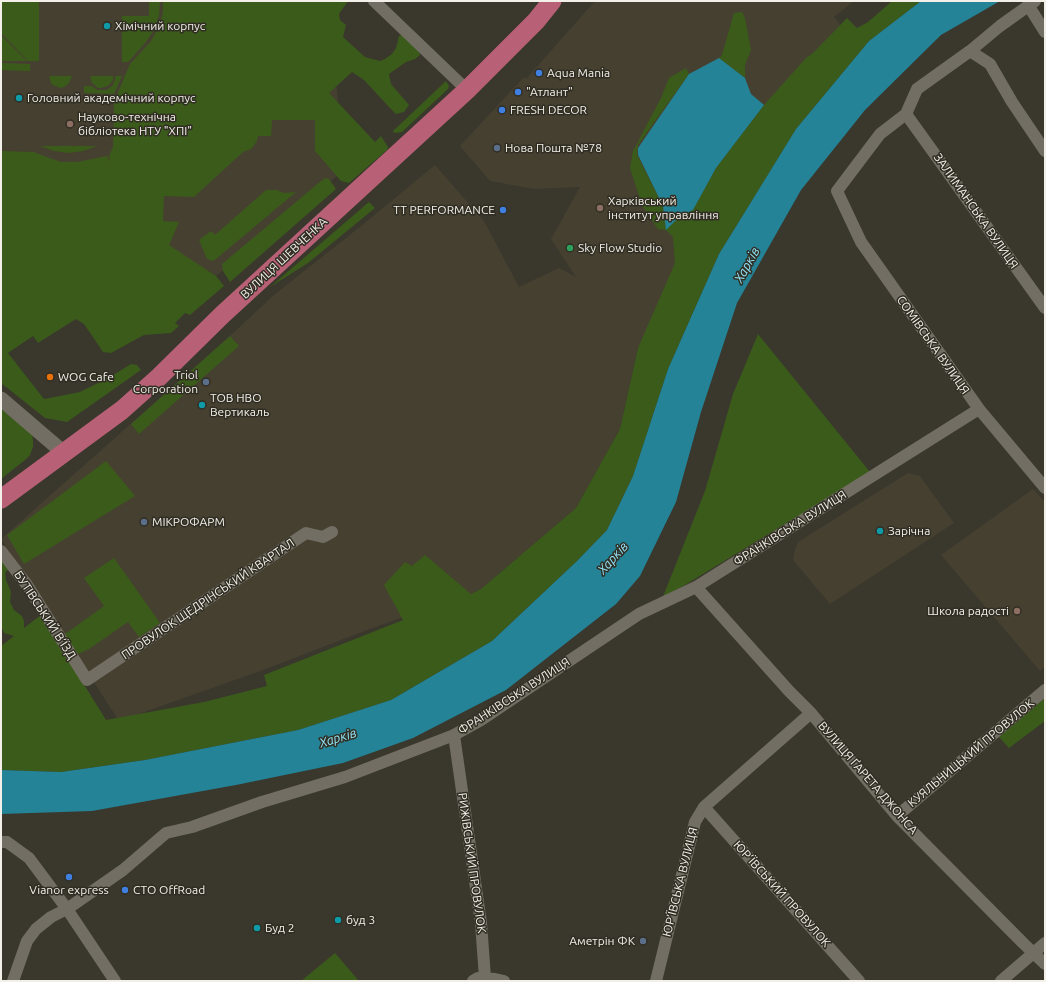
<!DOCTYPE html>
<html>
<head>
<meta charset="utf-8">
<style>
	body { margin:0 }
	#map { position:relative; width:1046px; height:982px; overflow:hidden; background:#3a372d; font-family:Ubuntu,sans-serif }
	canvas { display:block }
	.frame { position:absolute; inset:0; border:2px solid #f2f0e9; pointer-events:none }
</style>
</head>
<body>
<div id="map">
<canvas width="1046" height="982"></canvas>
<div class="frame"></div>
</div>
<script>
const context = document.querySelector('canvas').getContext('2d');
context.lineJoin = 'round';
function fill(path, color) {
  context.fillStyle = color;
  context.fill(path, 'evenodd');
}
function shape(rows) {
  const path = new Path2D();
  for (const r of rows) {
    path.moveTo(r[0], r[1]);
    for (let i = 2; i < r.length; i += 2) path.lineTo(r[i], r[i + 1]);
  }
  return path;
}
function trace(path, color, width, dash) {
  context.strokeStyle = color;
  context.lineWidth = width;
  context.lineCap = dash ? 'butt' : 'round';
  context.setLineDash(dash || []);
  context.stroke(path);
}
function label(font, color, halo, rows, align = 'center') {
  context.font = font + ' Ubuntu,sans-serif';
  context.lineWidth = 3;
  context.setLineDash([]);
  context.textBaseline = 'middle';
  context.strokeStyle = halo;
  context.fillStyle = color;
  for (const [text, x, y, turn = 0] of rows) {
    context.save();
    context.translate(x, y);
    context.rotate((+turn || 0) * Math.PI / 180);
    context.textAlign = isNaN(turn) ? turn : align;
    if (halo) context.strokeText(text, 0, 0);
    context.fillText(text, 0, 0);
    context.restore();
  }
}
const built = shape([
	[1,1,329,1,344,170,216,276,143,231,1,240],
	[595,1,854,1,834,17,841,25,638,348,620,429,576,508,481,589,471,594,375,627,263,670,119,721,1,539,231,335,274,295,361,226,435,165,484,221,519,287,559,268,576,277,551,239,580,187,534,189,490,181,460,146,524,77,526,79],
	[908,473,920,476,954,523,830,604,793,560,795,549,798,542],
	[1033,489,1045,502,1045,667,1040,671,941,555]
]);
const green = shape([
	[1,1,39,1,39,61,28,61,1,33],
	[149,1,160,1,159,16,154,30,146,42,130,60,128,62,122,62,122,16,149,16],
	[163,1,348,1,339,14,340,20,346,25,343,37,365,57,380,61,385,59,392,54,396,48,399,36,402,35,418,49,420,55,415,59,406,62,389,74,391,84,409,105,404,112,396,114,389,107,364,80,352,72,329,93,375,142,381,136,388,147,387,150,349,183,341,181,315,151,315,120,272,120,271,136,258,136,257,141,251,149,243,152,194,197,164,196,163,221,179,222,169,245,216,276,224,286,190,315,185,313,175,323,179,326,171,333,144,335,111,353,103,352,84,324,76,319,38,343,33,336,8,353,44,399,80,392,110,377,131,364,137,365,141,370,67,422,45,418,1,383,1,151,34,152,44,156,61,162,77,162,107,156,110,162,109,156,113,147,114,102,130,64,151,41,158,28,163,13],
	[892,1,921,1,869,41,796,129,719,254,668,369,633,476,607,530,577,561,492,641,391,700,298,730,145,760,61,772,1,770,1,646,14,636,4,633,1,626,1,554,10,567,5,573,6,580,11,592,10,602,14,610,22,616,24,621,24,628,41,615,106,720,204,702,267,686,264,675,403,620,384,585,405,562,412,566,425,555,471,594,481,589,576,508,620,429,638,348,675,263,673,237,666,230,658,229,647,213,642,205,630,168,633,151,661,98,669,78,686,68,689,74,638,145,637,155,663,206,666,229,679,217,693,210,716,168,764,105,806,58,813,53,847,18,857,28,868,22],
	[742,12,745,18,751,50,745,65,745,78,719,58,722,55,734,13],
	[1,35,27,61,1,61],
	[1,63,30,64,30,71,1,70],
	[49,76,72,76,69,83,64,87,60,88,53,85,51,83],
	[90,76,113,76,113,80,108,86,101,88,98,88,92,83],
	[116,76,122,76,114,94,84,93,84,86,91,86,98,90,107,90,113,85],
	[446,81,449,86,448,89,402,132,394,133,393,131],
	[40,146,97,146,83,151,69,153,54,151],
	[326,178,329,179,336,189,230,282,223,271,222,264,321,181],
	[266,190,277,190,284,193,296,192,216,259,212,261,207,259,199,240,211,231,215,235],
	[369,202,375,208,308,263,270,287],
	[758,334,870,472,662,599,705,491,733,394],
	[230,336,239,346,139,434,131,424],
	[1,409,32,434,33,440,33,447,30,455,25,460,1,479],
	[106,461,135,496,24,564,7,535],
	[114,558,160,623,139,637,128,622,89,649,76,655,65,634,104,606,84,578],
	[1045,698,1045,721,1009,748,999,737],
	[335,953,359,981,301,981]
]);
const water = shape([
	[921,1,1000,1,941,35,865,110,801,190,737,303,701,412,676,502,640,576,616,604,506,690,413,738,343,763,236,785,92,811,1,814,1,770,61,772,145,760,298,730,391,700,492,641,577,561,607,530,633,476,668,369,719,254,796,129,869,41],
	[719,58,745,78,751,94,764,105,716,168,693,210,679,217,666,230,663,206,638,155,638,148,689,74]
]);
const minor = shape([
	[374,1,467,90],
	[1035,1,1000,26,970,51,917,89,906,114,880,134,837,191,861,242,979,409,1045,488],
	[1028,5,1045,32],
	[970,51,990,64,1012,102,1045,151],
	[906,114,1045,308],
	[1,551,27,585,87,680,306,533,323,537,332,532],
	[696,587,789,691,811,713,897,816,1023,943,1045,964],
	[454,735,481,923,485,978],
	[704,807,859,981],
	[897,816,1045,690],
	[1,842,7,842,29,858,67,909,115,981],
	[13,981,27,941,36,929,51,917,67,909,123,870,166,833,192,827,262,802,345,777,454,735,481,720,639,614,696,587,979,409],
	[473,981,478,978,495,979,504,981],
	[656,981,695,822,704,807,811,713],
	[1001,981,1045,943]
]);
const tertiary = shape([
	[1,399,64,453]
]);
const primary = shape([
	[1,499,122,410,159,377,222,315,467,90,536,21,552,1]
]);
const markers = [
	[107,26,4,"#0f9aa8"],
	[539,73,4,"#3f7fe0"],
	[518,92,4,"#3f7fe0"],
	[19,98,4,"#0f9aa8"],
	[502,110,4,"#3f7fe0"],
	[70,124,4,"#8d6e63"],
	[497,148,4,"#5c6f8a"],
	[600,208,4,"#8d6e63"],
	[503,210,4,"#3f7fe0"],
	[570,248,4,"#2e9e5b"],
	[50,377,4,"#e8710a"],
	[206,382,4,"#5c6f8a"],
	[202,405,4,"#0f9aa8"],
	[144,522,4,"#5c6f8a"],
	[880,531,4,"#0f9aa8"],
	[1017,611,4,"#8d6e63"],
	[69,877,4,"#3f7fe0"],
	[125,890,4,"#3f7fe0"],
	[338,920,4,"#0f9aa8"],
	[257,928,4,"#0f9aa8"],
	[643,941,4,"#5c6f8a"]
];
const poiNames = [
	["Хімічний корпус",115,26],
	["Aqua Mania",547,73],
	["\"Атлант\"",526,92],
	["Головний академічний корпус",27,98],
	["FRESH DECOR",510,110],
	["Науково-технічна",78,117],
	["бібліотека НТУ \"ХПІ\"",78,131],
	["Нова Пошта №78",505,148],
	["Харківський",608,201],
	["інститут управління",608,215],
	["TT PERFORMANCE",495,210,"right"],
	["Sky Flow Studio",578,248],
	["Triol",198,375,"right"],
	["Corporation",198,389,"right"],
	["WOG Cafe",58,377],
	["ТОВ НВО",210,398],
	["Вертикаль",210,412],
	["МІКРОФАРМ",152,522],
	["Зарічна",888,531],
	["Школа радості",1009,611,"right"],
	["Vianor express",69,890,"center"],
	["СТО OffRoad",133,890],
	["буд 3",346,920],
	["Буд 2",265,928],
	["Аметрін ФК",635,941,"right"]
];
const streetNames = [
	["ЗАЛИМАНСЬКА ВУЛИЦЯ",976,211,55],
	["ВУЛИЦЯ ШЕВЧЕНКА",284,258,-43],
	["СОМІВСЬКА ВУЛИЦЯ",933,345,55],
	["ФРАНКІВСЬКА ВУЛИЦЯ",790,528,-32],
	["ПРОВУЛОК ЩЕДРІНСЬКИЙ КВАРТАЛ",208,599,-34],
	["БУТІВСЬКИЙ В’ЇЗД",45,615,57],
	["ФРАНКІВСЬКА ВУЛИЦЯ",514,696,-33],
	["КУЯЛЬНИЦЬКИЙ ПРОВУЛОК",971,753,-40],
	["ВУЛИЦЯ ҐАРЕТА ДЖОНСА",868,778,49],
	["РИЖІВСЬКИЙ ПРОВУЛОК",472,863,82],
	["ЮР’ЇВСЬКА ВУЛИЦЯ",680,882,-76],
	["ЮР’ЇВСЬКИЙ ПРОВУЛОК",782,894,48]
];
const waterNames = [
	["Харків",747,265,-61],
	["Харків",613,558,-48],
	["Харків",338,738,-17]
];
fill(built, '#464030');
fill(green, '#3b5b1b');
fill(water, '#248396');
trace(minor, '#726e63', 12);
trace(tertiary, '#726e63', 15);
trace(primary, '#b86176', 19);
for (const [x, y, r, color] of markers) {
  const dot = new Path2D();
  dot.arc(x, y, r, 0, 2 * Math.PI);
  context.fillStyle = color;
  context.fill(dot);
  trace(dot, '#302d23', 1.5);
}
label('12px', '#f2f0e9', '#302d23', poiNames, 'left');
label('12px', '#f2f0e9', '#302d23', streetNames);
label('italic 13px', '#93e5f9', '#302d23', waterNames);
</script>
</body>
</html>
